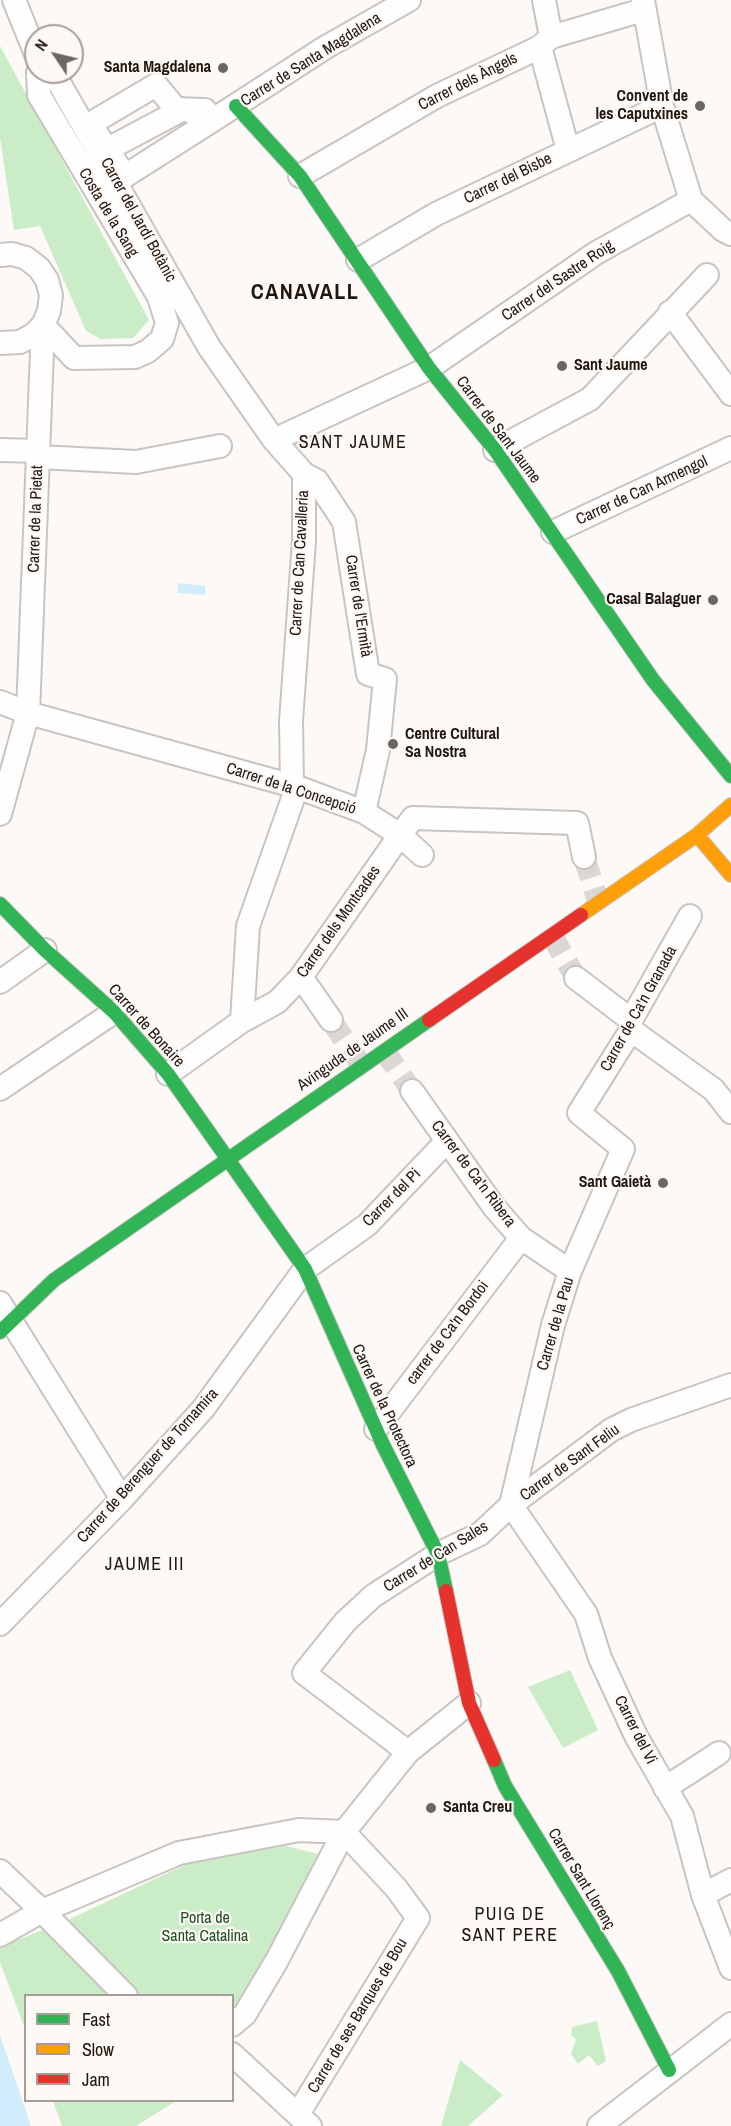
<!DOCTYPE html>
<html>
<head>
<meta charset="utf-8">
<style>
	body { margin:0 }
	#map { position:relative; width:731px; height:2126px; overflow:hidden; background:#fcf9f7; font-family:"Archivo Narrow",sans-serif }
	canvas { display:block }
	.legend { position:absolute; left:24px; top:1994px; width:210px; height:108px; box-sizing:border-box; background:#fef8f5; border:2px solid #a69e9a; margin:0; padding:8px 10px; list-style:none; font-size:18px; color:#211711 }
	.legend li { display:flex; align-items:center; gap:12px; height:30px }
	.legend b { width:30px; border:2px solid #a69e9a }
	.north { position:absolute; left:24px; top:24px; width:60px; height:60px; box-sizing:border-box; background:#fef8f5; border:2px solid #a69e9a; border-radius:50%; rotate:305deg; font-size:16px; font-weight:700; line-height:24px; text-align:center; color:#211711 }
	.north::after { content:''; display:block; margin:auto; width:21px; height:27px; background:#6e6662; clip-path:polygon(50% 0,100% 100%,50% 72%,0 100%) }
</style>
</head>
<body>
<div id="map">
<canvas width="731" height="2126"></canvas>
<ul class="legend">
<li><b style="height:8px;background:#30b455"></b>Fast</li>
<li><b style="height:8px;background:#ff9f0a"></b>Slow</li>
<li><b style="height:8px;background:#e5322d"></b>Jam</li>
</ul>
<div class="north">N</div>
</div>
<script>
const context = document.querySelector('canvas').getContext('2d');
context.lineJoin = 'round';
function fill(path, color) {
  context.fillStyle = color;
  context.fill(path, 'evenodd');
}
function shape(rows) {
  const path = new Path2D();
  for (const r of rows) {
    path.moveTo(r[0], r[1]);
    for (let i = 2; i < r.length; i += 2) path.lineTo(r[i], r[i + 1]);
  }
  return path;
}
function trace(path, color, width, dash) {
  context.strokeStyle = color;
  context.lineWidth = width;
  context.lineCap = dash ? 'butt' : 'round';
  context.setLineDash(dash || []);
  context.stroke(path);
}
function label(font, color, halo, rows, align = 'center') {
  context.font = font + ' "Archivo Narrow",sans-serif';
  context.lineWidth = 4.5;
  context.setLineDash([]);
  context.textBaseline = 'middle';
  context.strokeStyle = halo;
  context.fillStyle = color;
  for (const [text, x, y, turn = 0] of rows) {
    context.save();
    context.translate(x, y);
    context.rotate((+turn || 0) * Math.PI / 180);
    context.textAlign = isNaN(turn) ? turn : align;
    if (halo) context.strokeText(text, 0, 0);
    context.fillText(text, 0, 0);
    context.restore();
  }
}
const green = shape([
	[0,46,149,320,133,338,101,339,86,331,40,226,14,230,0,138],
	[570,1670,598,1730,563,1748,528,1687],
	[286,1846,326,1856,233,2013,232,1996,26,1996,25,2029,0,1962,0,1947,70,1919,189,1863],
	[597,2021,606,2061,598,2066,589,2055,578,2064,571,2054,576,2039,571,2036,572,2027],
	[460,2060,503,2095,468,2126,441,2126],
	[53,2101,176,2101,136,2126,62,2126]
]);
const water = shape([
	[178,583,205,586,205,595,177,593],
	[0,2035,31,2126,0,2126]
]);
const streetTunnel = shape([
	[584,857,598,901],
	[551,934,576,978],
	[331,1020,361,1065],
	[383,1049,412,1091]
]);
const street = shape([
	[14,0,36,54],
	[544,0,551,37],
	[643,0,662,106,691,200,723,230,731,234],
	[540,47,568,150],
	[38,72,39,95,159,297,167,323,162,339,148,351,135,357,74,358,43,325],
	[53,72,209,347,274,440,304,474,304,541,291,721,292,786],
	[156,85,176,109,205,110,213,120,125,176,90,124,156,85],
	[95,144,110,148,183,109,213,120,326,47,409,0],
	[300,176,437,96,540,47,551,37,643,10],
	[0,255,12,254,26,258,39,268,47,280,51,295,49,311,43,325,33,335,20,342,0,343],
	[358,260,436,214,662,106],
	[670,312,731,394],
	[274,440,429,368,596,253,691,200],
	[0,450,38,451],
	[495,450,590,399,707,275],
	[39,457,136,462,220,446],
	[304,474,317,481,344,522,368,674,385,679,378,750,364,812],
	[553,532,731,448],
	[0,702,28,713,297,787,364,812,400,835,413,818,577,823,584,857],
	[0,814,28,713,43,325],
	[301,977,331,1020],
	[576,978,631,1020],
	[0,982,45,950],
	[242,1021,248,926,297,787],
	[631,1030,714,1090,731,1112],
	[168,1074,242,1021,277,1002,301,977,400,835,422,855],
	[0,1089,114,1012],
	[412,1091,494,1207,521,1238,570,1271],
	[0,1303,122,1499],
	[376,1429,521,1238],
	[511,1505,553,1325,570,1271,623,1149,579,1113,631,1030,631,1020,690,916],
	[511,1505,586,1614,600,1658,636,1736,682,1816,703,1895,731,1968],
	[0,1624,122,1499,203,1409,305,1269,367,1225,446,1142],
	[408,1752,304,1673,345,1622,373,1596,438,1554,480,1534,511,1505,611,1430,631,1420,731,1385],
	[665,1788,719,1753],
	[0,1871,42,1911,0,1935],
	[703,1895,731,1880],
	[126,1996,42,1911,179,1853,299,1830,344,1832,276,1962,245,2014,232,2025],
	[232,2054,310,2126],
	[298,2114,418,1918,396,1888,344,1832,408,1752,469,1703],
	[599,2126,731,2024]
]);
const fast = shape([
	[236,106,300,176,429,368,495,450,653,680,731,776],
	[0,904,45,950,114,1012,168,1074,305,1269,383,1445,438,1554,446,1591],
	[0,1332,54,1280,429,1020],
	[494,1760,505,1786,618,1971,669,2070]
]);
const slow = shape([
	[697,835,731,875],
	[581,915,697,835,731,805]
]);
const jam = shape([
	[429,1020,581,915],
	[446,1591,469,1703,494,1760]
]);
const markers = [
	[223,68,6,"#6e6662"],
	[700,106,6,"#6e6662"],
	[562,366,6,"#6e6662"],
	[713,600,6,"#6e6662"],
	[393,744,6,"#6e6662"],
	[663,1183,6,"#6e6662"],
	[431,1808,6,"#6e6662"]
];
const streetNames = [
	["Carrer de Santa Magdalena",311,60,-32],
	["Carrer dels Àngels",468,82,-27],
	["Carrer del Bisbe",508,179,-26],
	["Costa de la Sang",108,213,59],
	["Carrer del Jardí Botànic",138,220,61],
	["Carrer del Sastre Roig",558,281,-34],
	["Carrer de Sant Jaume",498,430,53],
	["Carrer de Can Armengol",642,491,-25],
	["Carrer de la Pietat",36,519,-88],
	["Carrer de Can Cavalleria",300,563,-87],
	["Carrer de l'Ermità",358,606,81],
	["Carrer de la Concepció",291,789,18],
	["Carrer dels Montcades",339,922,-55],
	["Carrer de Ca'n Granada",639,1009,-61],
	["Carrer de Bonaire",146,1026,48],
	["Avinguda de Jaume III",353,1050,-35],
	["Carrer de Ca'n Ribera",473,1174,53],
	["Carrer del Pi",392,1198,-45],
	["Carrer de la Pau",556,1324,-74],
	["carrer de Ca'n Bordoi",448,1333,-53],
	["Carrer de la Protectora",384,1406,65],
	["Carrer de Sant Feliu",570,1463,-36],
	["Carrer de Berenguer de Tornamira",148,1466,-48],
	["Carrer de Can Sales",436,1557,-32],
	["Carrer del Vi",635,1730,63],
	["Carrer Sant Llorenç",581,1879,59],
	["Carrer de ses Barques de Bou",358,2016,-59]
];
const poiNames = [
	["Santa Magdalena",211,68],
	["Convent de",688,97],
	["les Caputxines",688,115],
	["Sant Jaume",574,366,"left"],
	["Casal Balaguer",701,600],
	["Centre Cultural",405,735,"left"],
	["Sa Nostra",405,753,"left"],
	["Sant Gaietà",651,1183],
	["Santa Creu",443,1808,"left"]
];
const parkNames = [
	["Porta de",205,1919],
	["Santa Catalina",205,1937]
];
const neighbourhoodNames = [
	["SANT JAUME",353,443],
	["JAUME III",145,1565],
	["PUIG DE",510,1915],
	["SANT PERE",510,1936]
];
const districtNames = [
	["CANAVALL",305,293]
];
fill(green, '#caedc8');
fill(water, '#d3ecfc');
trace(streetTunnel, '#dbd7d4', 22, [22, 11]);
trace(street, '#cac4c1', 26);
trace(fast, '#cac4c1', 16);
trace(slow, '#cac4c1', 16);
trace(jam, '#cac4c1', 16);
trace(street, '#fffefe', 22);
trace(fast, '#30b455', 14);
trace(slow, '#ff9f0a', 14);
trace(jam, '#e5322d', 14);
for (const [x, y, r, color] of markers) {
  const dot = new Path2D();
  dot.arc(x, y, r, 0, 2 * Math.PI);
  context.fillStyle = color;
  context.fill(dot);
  trace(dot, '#fef8f5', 2);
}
label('16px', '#211711', '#fef8f5', streetNames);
label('bold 16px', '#211711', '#fef8f5', poiNames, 'right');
label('16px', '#1d5021', '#fef8f5', parkNames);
context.letterSpacing = '1.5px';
label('18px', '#211711', '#fef8f5', neighbourhoodNames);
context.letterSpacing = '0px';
context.letterSpacing = '1.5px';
label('bold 22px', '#211711', '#fef8f5', districtNames);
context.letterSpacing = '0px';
</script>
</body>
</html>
